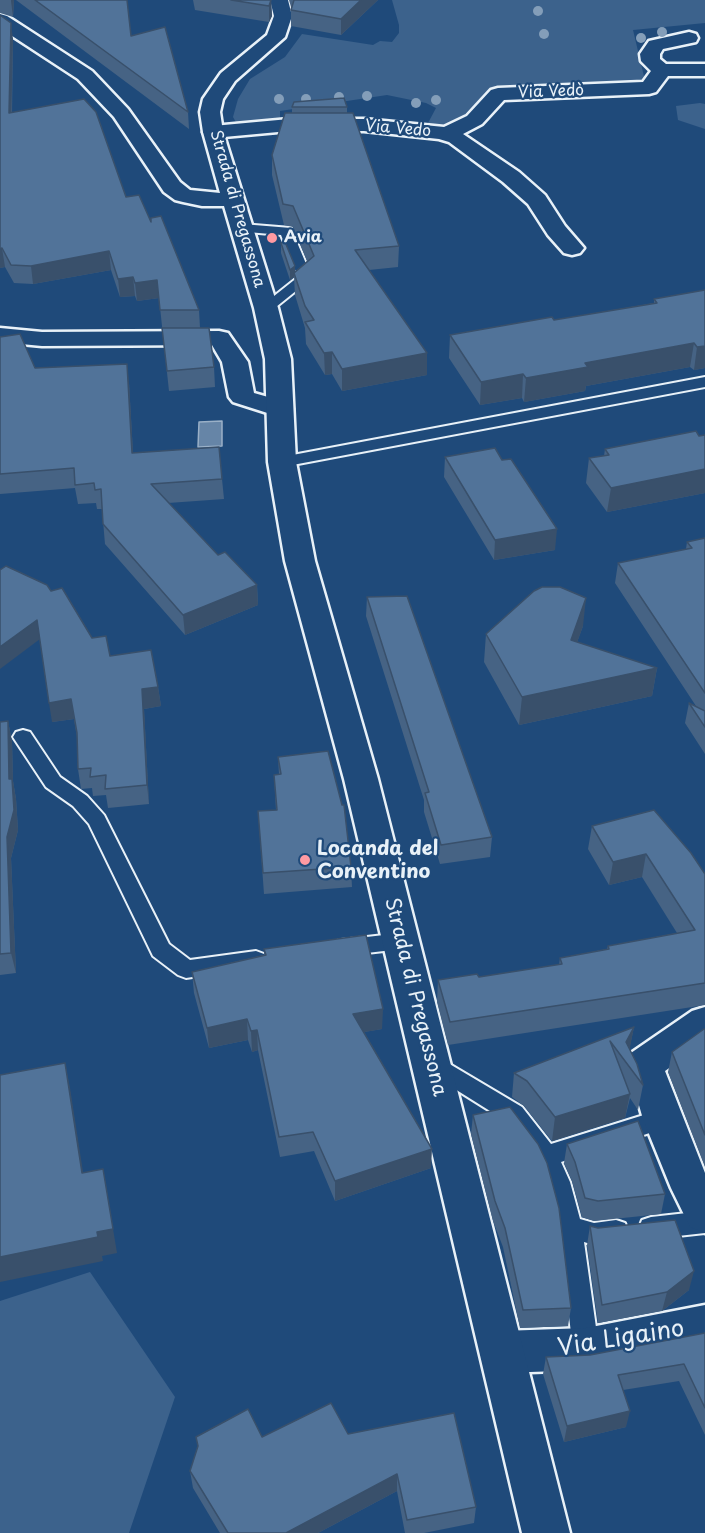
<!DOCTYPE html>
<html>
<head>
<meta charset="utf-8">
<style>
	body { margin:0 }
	canvas { display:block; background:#1f4a7a }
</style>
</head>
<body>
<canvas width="705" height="1533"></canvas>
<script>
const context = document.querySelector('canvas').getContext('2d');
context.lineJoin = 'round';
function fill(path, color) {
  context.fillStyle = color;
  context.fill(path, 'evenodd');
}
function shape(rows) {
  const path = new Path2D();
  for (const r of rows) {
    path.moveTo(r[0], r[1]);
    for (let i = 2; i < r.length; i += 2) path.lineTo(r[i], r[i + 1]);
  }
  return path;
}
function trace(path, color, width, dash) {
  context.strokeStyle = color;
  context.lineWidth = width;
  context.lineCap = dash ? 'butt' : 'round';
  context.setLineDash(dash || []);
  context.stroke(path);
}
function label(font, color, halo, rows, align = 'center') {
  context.font = font + ' "Playpen Sans",sans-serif';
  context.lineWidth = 4.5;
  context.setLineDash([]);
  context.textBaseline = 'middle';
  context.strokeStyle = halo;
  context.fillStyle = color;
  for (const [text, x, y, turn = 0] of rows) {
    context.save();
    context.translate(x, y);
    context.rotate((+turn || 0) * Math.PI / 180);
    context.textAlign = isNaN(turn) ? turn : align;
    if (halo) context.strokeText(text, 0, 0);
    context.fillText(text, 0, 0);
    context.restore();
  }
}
const green = shape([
	[392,0,705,0,705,23,633,30,646,85,496,93,483,96,449,130,427,125,436,108,426,103,387,95,280,111,280,121,237,124,233,117,238,99,250,79,285,57,302,34,373,45,380,41,392,42,399,33,399,25],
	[700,103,705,104,705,129,678,120,676,106],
	[90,1272,175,1397,129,1533,0,1533,0,1301]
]);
const water = shape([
	[222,421,222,446,198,447,199,422,222,421]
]);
const service = shape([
	[242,224,291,228,312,278,271,311,261,311,259,308,298,277,281,235,237,231,235,228,237,225,242,224],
	[705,377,705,387,282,467,274,462,282,457,705,377],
	[23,730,30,732,60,777,87,796,104,815,169,944,190,960,256,951,264,954,267,960,264,966,186,978,178,975,153,956,89,824,73,806,46,787,13,737,16,732,23,730],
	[401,933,409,935,412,941,409,947,401,949,341,956,333,954,330,948,333,942,341,940,401,933],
	[431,1053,522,1107,551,1144,663,1109,671,1112,675,1119,671,1126,561,1162,570,1182,580,1219,594,1223,616,1220,625,1223,628,1231,625,1239,616,1242,594,1245,584,1242,599,1349,595,1358,586,1361,577,1358,573,1349,558,1227,546,1182,537,1163,506,1121,423,1069,420,1062,423,1055,431,1053],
	[705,1211,705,1233,651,1239,642,1236,639,1228,642,1220,651,1217,705,1211]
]);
const minor = shape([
	[689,32,696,34,698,38,696,42,663,49,660,54,660,59,666,64,705,64,705,76,668,76,656,92,649,94,504,100,482,124,463,134,519,172,545,195,565,226,584,248,580,253,572,255,564,253,548,235,528,204,503,182,449,142,439,139,364,131,289,131,213,138,206,136,203,132,206,128,213,126,289,119,364,119,444,127,467,116,491,90,498,88,643,82,651,71,641,61,640,54,649,41,689,32],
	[0,328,42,332,219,331,228,333,248,362,254,393,289,403,293,409,289,415,280,417,233,402,229,397,222,362,212,345,42,346,0,342,0,328],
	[705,1007,705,1042,665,1071,705,1173,705,1233,690,1227,671,1188,643,1119,634,1088,623,1066,628,1055,692,1011,705,1007],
	[705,1305,705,1347,586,1370,502,1373,486,1367,480,1352,486,1337,502,1331,586,1328,705,1305]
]);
const tertiary = shape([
	[270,0,288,0,292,16,285,37,235,81,223,99,220,112,223,132,278,308,291,359,296,462,315,561,378,779,570,1533,522,1533,344,779,285,561,268,462,265,359,254,308,224,206,202,206,183,202,175,200,164,192,114,117,78,79,0,28,0,14,7,16,92,71,128,109,180,182,190,190,220,193,203,132,200,112,203,99,221,73,267,35,274,16,270,0]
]);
const trees = [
	[538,11],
	[662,32],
	[544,34],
	[641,38],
	[367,96],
	[339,97],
	[279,99],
	[306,99],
	[436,100],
	[416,103]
];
const wall = shape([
	[0,0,14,0,13,17,0,13],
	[16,0,127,0,131,36,188,112,189,129],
	[193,0,271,0,272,16,269,22,195,10],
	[289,0,378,0,341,35,291,26,291,7],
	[0,15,13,39,12,113,126,197,151,222,199,310,200,328,214,367,215,387,169,391,159,298,137,301,135,296,120,297,111,270,33,284,14,283,5,267,0,268],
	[292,107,347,107,347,113,399,246,398,267,369,270,427,353,427,375,342,391,332,374,325,375,306,344,305,328,295,295,294,277,290,280,281,253,281,243,295,266,295,272,307,261,293,227,284,225,272,175,272,155,292,113],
	[705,290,705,368,694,370,690,367,586,386,585,391,524,402,522,398,480,405,449,358,450,335,554,320,654,303,654,299],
	[0,337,35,368,129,383,133,453,222,479,224,499,168,503,218,555,257,585,258,605,185,635,105,544,102,509,97,509,96,503,78,504,75,488,0,494],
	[705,435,705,493,607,512,586,483,589,458,604,456,605,449],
	[445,457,502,460,555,550,494,560,444,477],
	[705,538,705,754,685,723,689,703,696,706,615,583,618,563,686,549,687,542],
	[51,591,92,638,110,656,158,687,161,706,144,709,149,804,108,808,106,795,93,796,92,788,81,789,78,769,77,737,74,719,52,722],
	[367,597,492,837,490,857,440,864,424,812,424,800,366,616],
	[583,626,577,642,657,668,652,696,519,725,484,662,486,634],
	[8,721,12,742,13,781,16,799,18,830,11,858,16,973,0,975,0,722],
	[278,757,351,867,352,887,264,894,258,811,276,810,274,775,279,774],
	[592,826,705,874,705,1005,448,1045,437,1002,438,980,479,977,559,965,560,958,607,949,608,946,677,933,642,877,609,885,588,849],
	[264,949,382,1029,364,1032,431,1168,335,1201,314,1151,280,1157,258,1050,252,1052,248,1040,209,1048,194,993,192,972,264,955],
	[634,1027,629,1050,643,1085,638,1110,630,1098,625,1118,552,1141,524,1106,512,1097,514,1073],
	[705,1030,705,1167,668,1072,672,1052],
	[473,1115,571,1308,568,1326,520,1328,503,1247,493,1221,471,1134],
	[567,1144,665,1194,661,1214,594,1221,582,1217,572,1181,564,1163],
	[590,1226,689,1290,662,1311,598,1323,587,1245],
	[705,1333,705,1435,679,1381,623,1390,626,1427,564,1442,543,1374,546,1357,590,1355],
	[348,1434,476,1507,474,1523,424,1533,405,1533,397,1491,318,1533,220,1533,193,1488,190,1471,262,1437]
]);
const shadedWall = shape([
	[11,0,14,0,13,17,11,1],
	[271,0,272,16,269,22,269,6],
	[361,0,378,0,341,35,341,19],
	[11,23,13,39,11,131,9,113],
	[2,248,5,267,0,268,0,249],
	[109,251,111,270,33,284,31,266],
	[295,266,295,276,294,273,294,277,290,280,290,270],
	[133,277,135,296,120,297,118,279],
	[157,280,159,298,137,301,135,283],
	[694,343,690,367,586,386,585,391,524,402,526,378,585,363],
	[705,346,705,368,694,370,697,347],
	[332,352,332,374,325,375,324,353],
	[427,353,427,375,342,391,342,369],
	[127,364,129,383,134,472,132,453],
	[523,374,522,398,480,405,481,382],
	[705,469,705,493,607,512,611,488],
	[557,529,555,550,494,560,495,540],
	[257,585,258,605,185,635,183,615],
	[586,598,583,626,568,668,571,640],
	[37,620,40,639,0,669,0,647],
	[657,668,652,696,519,725,522,697],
	[158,687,161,706,144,709,149,804,147,785,142,689],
	[71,699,74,719,52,722,49,703],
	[8,721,12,742,13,781,16,799,18,830,11,858,16,973,11,953,7,837,9,779],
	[646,854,642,877,609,885,613,862],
	[383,1009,382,1029,353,1034,353,1014],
	[247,1019,248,1040,209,1048,207,1028],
	[634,1027,629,1052,626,1042],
	[257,1030,258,1050,252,1052,251,1031],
	[65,1063,70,1088,87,1198,82,1173],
	[630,1094,625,1118,552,1141,555,1117],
	[432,1149,431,1168,335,1201,335,1181],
	[103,1169,117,1253,102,1256,103,1261,0,1282,0,1257],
	[694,1271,689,1290,662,1311,667,1292],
	[630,1411,626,1427,564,1442,567,1426],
	[397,1474,397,1491,318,1533,286,1533]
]);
const building = shape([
	[35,0,127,0,131,36,165,27,188,112,35,0],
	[231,0,271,0,269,6,231,0],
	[294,0,361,0,341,19,291,10,294,0],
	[0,15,11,23,9,113,84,99,96,112,126,197,139,195,151,222,151,218,161,216,199,310,160,310,157,280,135,283,133,277,118,279,109,251,31,266,11,265,2,248,0,249,0,15],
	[344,98,347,107,292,107,294,102,344,98],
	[285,113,353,113,399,246,355,250,427,353,342,369,332,352,324,353,305,322,314,320,305,306,294,273,314,256,293,206,283,204,272,155,285,113],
	[285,242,295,266,290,270,281,243,285,242],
	[705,290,705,346,697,347,694,343,585,363,588,367,526,378,523,374,481,382,450,335,552,317,554,320,657,303,654,299,705,290],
	[162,328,209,328,214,367,167,371,162,328],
	[20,334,35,368,127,364,132,453,219,447,222,479,151,484,218,555,225,552,257,585,183,615,103,524,101,489,95,490,94,483,75,485,74,468,0,474,0,337,20,334],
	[696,431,699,436,705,435,705,469,611,488,589,458,609,455,605,449,696,431],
	[495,448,502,460,511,459,557,529,495,540,445,457,495,448],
	[705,538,705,693,618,563,692,548,687,542,705,538],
	[6,566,47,585,51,591,62,588,92,638,106,636,110,656,151,650,158,687,142,689,147,785,105,789,106,775,90,777,91,768,78,769,77,733,71,699,49,703,37,620,0,647,0,570,6,566],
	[542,587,560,587,586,598,571,640,657,668,522,697,486,634,534,591,542,587],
	[407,596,492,837,441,845,425,793,429,792,367,597,407,596],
	[689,703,705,711,705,727,689,703],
	[8,721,9,779,12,779,14,810,7,837,11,953,0,954,0,722,8,721],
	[328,751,342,805,344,805,351,867,263,873,258,811,277,810,274,775,281,774,278,757,328,751],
	[654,810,691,853,705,874,705,983,450,1022,438,980,477,974,479,977,562,964,560,958,609,949,608,946,695,930,646,854,613,862,592,826,654,810],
	[366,935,383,1009,353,1014,432,1149,335,1181,313,1132,279,1137,257,1030,251,1031,247,1019,207,1028,192,972,266,955,264,949,366,935],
	[634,1027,626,1042,637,1064,643,1085,610,1041,630,1094,555,1117,527,1081,514,1073,634,1027],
	[704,1029,705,1030,705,1135,672,1052,704,1029],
	[65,1063,82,1173,103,1169,113,1229,97,1232,98,1237,0,1257,0,1075,65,1063],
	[510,1107,538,1144,547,1163,559,1208,571,1308,523,1310,505,1228,495,1201,473,1115,510,1107],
	[638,1121,665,1194,598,1201,585,1198,575,1162,567,1144,638,1121],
	[675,1220,694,1271,667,1292,602,1305,590,1226,598,1228,675,1220],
	[705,1333,705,1408,684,1364,618,1375,630,1411,567,1426,546,1357,590,1355,705,1333],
	[331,1403,348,1434,454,1413,476,1507,407,1520,397,1474,286,1533,228,1533,190,1471,198,1446,196,1437,248,1409,262,1437,331,1403]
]);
const markers = [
	[272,238,6,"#ff9aa2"],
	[305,860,6,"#ff9aa2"]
];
const farStreetnames = [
	["Via Vedò",551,92,-2],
	["Via Vedo",398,129,5],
	["Strada di Pregassona",237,209,74]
];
const farPoinames = [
	["Avia",284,238]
];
const poiNames = [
	["Locanda del",317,849],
	["Conventino",317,872]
];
const streetNames = [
	["Strada di Pregassona",415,997,76]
];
const nearStreetnames = [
	["Via Ligaino",621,1339,-9]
];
fill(green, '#3c628c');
fill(water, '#6685a7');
trace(water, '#9ab0c7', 1.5);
trace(service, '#e8f1f8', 4);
trace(minor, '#e8f1f8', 5);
trace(tertiary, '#e8f1f8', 5);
fill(service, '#1f4a7a');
fill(minor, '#1f4a7a');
fill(tertiary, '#1f4a7a');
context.fillStyle = '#849eb9';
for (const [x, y] of trees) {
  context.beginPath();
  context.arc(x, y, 5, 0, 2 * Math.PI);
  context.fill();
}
fill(wall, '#466384');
fill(shadedWall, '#39506b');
fill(building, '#517399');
trace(building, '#39506b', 1.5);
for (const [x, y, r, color] of markers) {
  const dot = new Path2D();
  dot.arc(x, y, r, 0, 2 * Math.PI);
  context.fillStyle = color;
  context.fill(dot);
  trace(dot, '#1f4a7a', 2);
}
label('16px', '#e8f1f8', '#1f4a7a', farStreetnames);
label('bold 16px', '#e8f1f8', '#1f4a7a', farPoinames, 'left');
label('bold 20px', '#e8f1f8', '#1f4a7a', poiNames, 'left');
label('20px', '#e8f1f8', '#1f4a7a', streetNames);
label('24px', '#e8f1f8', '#1f4a7a', nearStreetnames);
</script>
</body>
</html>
